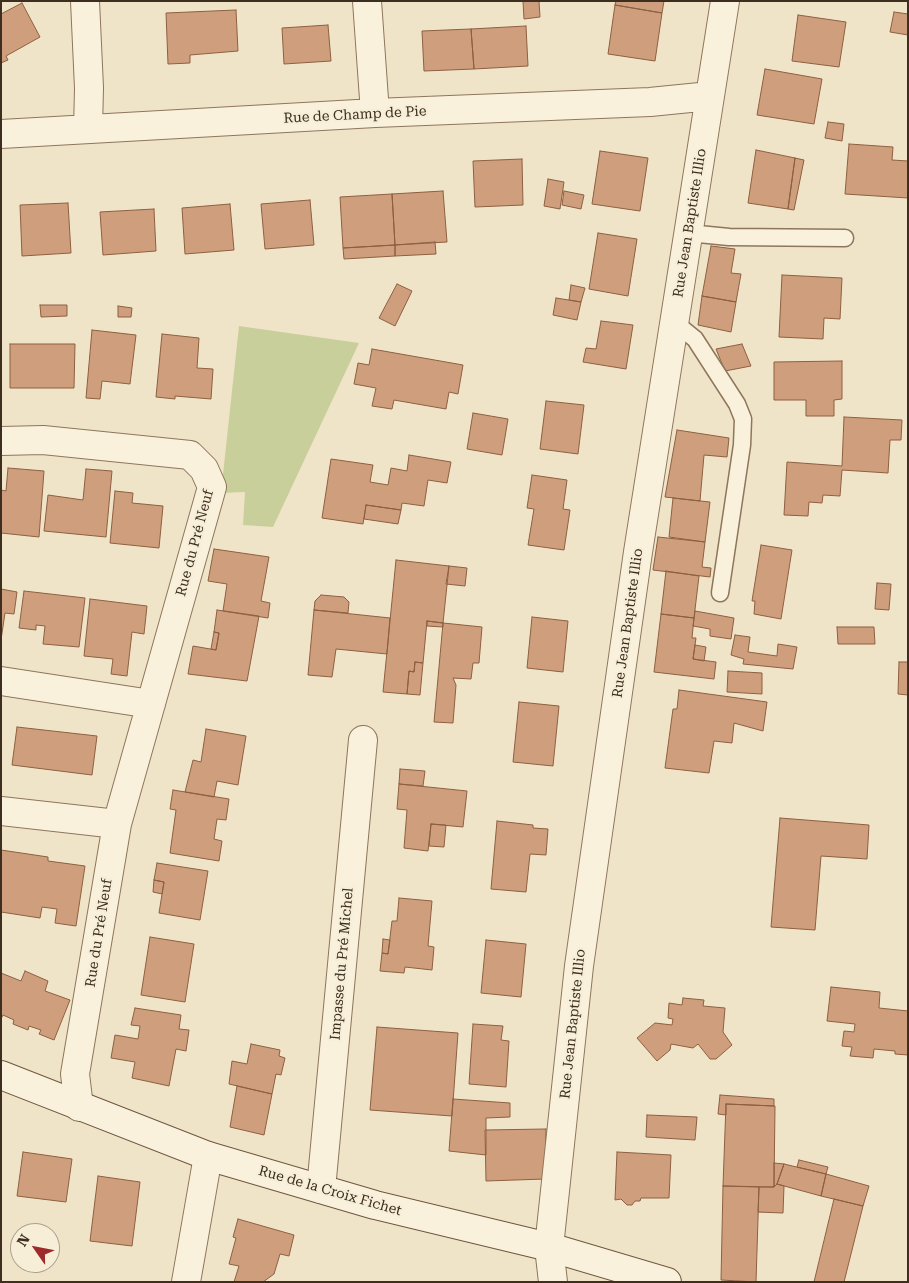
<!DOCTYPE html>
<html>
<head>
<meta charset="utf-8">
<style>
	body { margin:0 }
	#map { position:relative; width:909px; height:1283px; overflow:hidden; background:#f0e4c8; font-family:"Roboto Serif",serif }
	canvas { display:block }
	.frame { position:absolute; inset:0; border:2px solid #3d2e20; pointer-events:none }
	.north { position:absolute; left:10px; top:1223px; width:50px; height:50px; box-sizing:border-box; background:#f7eed8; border:1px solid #ada18e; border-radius:50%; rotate:303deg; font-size:14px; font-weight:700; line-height:20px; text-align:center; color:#3d2e20 }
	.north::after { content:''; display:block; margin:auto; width:18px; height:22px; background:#9e2a2b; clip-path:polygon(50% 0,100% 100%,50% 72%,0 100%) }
</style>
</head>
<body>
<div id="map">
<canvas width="909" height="1283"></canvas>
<div class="frame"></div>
<div class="north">N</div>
</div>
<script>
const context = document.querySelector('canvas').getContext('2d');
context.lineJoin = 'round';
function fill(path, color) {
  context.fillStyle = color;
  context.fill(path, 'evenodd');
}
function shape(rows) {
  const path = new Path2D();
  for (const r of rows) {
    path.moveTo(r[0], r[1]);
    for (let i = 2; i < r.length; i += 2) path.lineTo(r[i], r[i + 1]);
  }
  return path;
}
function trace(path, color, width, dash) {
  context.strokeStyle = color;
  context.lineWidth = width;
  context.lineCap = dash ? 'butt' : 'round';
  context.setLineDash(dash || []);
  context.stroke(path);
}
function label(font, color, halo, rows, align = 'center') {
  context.font = font + ' "Roboto Serif",serif';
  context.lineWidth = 4.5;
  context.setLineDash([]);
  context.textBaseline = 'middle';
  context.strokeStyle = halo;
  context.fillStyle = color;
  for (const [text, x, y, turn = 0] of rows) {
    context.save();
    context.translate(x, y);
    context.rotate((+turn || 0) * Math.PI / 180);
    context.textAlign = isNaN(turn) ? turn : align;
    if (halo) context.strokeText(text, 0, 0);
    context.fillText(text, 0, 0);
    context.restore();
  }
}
const green = shape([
	[239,326,359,343,273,527,243,525,245,492,221,493]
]);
const building = shape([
	[523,1,539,1,540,17,524,19,523,1],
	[616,1,664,1,662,13,615,5,616,1],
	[22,3,40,37,6,56,8,60,1,63,1,14,22,3],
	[615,5,662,13,655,61,608,54,615,5],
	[236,10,238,51,190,55,190,63,168,64,166,13,236,10],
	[894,12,908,14,908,35,890,32,894,12],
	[798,15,846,22,839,67,792,61,798,15],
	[328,25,331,61,284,64,282,28,328,25],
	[526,26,528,66,474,69,471,29,526,26],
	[471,29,474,69,424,71,422,31,471,29],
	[765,69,822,79,814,124,757,115,765,69],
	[828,122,844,124,842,141,825,138,828,122],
	[849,144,893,147,892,160,908,161,908,198,845,194,849,144],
	[756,150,795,158,788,209,748,203,756,150],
	[600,151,648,158,640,211,592,204,600,151],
	[795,158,804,160,794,210,788,209,795,158],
	[522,159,523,205,475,207,473,161,522,159],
	[548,179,564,182,560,209,544,206,548,179],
	[443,191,447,242,395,245,392,194,443,191],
	[564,191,584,195,581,209,562,205,564,191],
	[392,194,395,245,343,248,340,197,392,194],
	[310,200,314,245,265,249,261,204,310,200],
	[68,203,71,253,22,256,20,205,68,203],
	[230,204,234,250,185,254,182,208,230,204],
	[154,209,156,251,103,255,100,212,154,209],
	[598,233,637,239,628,296,589,289,598,233],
	[435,242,436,254,395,256,395,245,435,242],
	[395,245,395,256,344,259,343,248,395,245],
	[711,246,735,249,731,273,741,274,736,302,702,296,711,246],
	[782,275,842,278,840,319,824,318,823,339,779,337,782,275],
	[397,284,412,291,395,326,379,318,397,284],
	[571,285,585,288,581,302,569,300,571,285],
	[702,296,736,302,731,332,698,325,702,296],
	[556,298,581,302,577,320,553,315,556,298],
	[40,305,67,305,67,316,41,317,40,305],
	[118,306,132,308,131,317,118,317,118,306],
	[601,321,633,325,626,369,583,362,586,348,596,349,601,321],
	[92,330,136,335,130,384,102,381,100,399,86,398,92,330],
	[162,334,199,338,197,368,213,369,211,399,175,396,175,399,156,397,162,334],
	[10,344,75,344,74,388,10,388,10,344],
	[742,344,751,366,725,371,716,349,742,344],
	[372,349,463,365,458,394,449,392,446,409,394,400,392,409,372,406,376,388,354,384,358,363,369,365,372,349],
	[842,361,842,399,834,400,834,416,806,416,806,400,774,400,774,362,842,361],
	[546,401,584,405,578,454,540,449,546,401],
	[473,413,508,419,502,455,467,449,473,413],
	[844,417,902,420,901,440,890,440,888,473,842,470,840,496,823,495,822,503,809,502,808,516,784,515,787,462,842,466,844,417],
	[677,430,729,438,727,457,704,455,700,501,665,497,677,430],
	[409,455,451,462,447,483,428,480,424,506,402,503,401,510,366,505,363,524,322,518,331,459,373,465,370,482,388,485,391,468,407,471,409,455],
	[8,468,44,471,39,537,1,533,1,490,6,491,8,468],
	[86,469,112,471,106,537,44,531,48,495,83,500,86,469],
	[532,475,567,480,563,509,570,510,564,550,528,545,534,509,527,508,532,475],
	[115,491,133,493,132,503,163,506,159,548,110,543,115,491],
	[673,498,710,502,705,542,669,537,673,498],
	[366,505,401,510,398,524,364,519,366,505],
	[658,537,705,542,702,567,711,568,710,577,653,570,658,537],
	[761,545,792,550,781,619,754,614,755,601,752,601,761,545],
	[214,549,269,557,261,601,270,603,268,618,223,611,227,584,208,581,214,549],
	[396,560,449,566,443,623,427,621,423,663,415,662,414,672,409,671,407,694,383,692,396,560],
	[449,566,467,568,465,586,446,584,449,566],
	[666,571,699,576,694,618,661,614,666,571],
	[877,583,891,584,889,610,875,609,877,583],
	[1,589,17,592,14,614,5,613,1,640,1,589],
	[24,591,85,598,79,647,43,644,45,626,36,625,36,630,19,628,24,591],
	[321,595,344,597,349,602,348,613,314,610,315,601,321,595],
	[90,599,147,606,144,634,132,632,127,676,111,674,113,659,84,656,90,599],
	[217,610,259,616,247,681,188,674,193,646,216,650,219,633,214,632,217,610],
	[314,610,390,618,387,654,336,649,332,677,308,675,314,610],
	[695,611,734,618,731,639,710,636,710,629,693,626,695,611],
	[661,614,694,618,692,638,696,638,693,659,716,662,714,679,654,672,661,614],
	[532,617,568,621,563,672,527,668,532,617],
	[427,621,443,623,443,627,427,626,427,621],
	[443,623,482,627,479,663,473,663,471,679,453,678,456,685,453,723,434,722,443,623],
	[837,627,874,627,875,644,838,644,837,627],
	[214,632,219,633,216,650,211,649,214,632],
	[735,635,750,637,748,652,777,656,778,644,797,647,793,669,743,664,744,659,731,655,735,635],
	[695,645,706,647,704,661,693,659,695,645],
	[415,662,423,663,420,695,407,694,409,671,414,672,415,662],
	[899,662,908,662,908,695,898,694,899,662],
	[728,671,762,673,762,694,727,692,728,671],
	[679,690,767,702,763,731,734,723,732,743,714,741,709,773,665,768,673,709,677,709,679,690],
	[519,702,559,706,553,766,513,762,519,702],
	[17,727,97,736,92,775,12,765,17,727],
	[206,729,246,736,238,785,217,781,214,797,185,792,193,760,201,762,206,729],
	[400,769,425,771,423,786,399,784,400,769],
	[399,784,467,791,463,827,431,824,428,851,404,848,407,810,397,809,399,784],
	[173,790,229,799,226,820,217,819,214,839,222,841,219,861,170,853,176,810,170,809,173,790],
	[780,818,869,825,867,859,821,856,815,930,771,927,780,818],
	[497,821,533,825,533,828,548,829,546,855,530,854,526,892,491,889,497,821],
	[431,824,446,825,444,847,429,846,431,824],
	[1,850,48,857,48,861,85,866,76,926,55,923,57,909,42,907,40,918,1,912,1,850],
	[157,863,208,871,200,920,159,913,164,882,154,880,157,863],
	[154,880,164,882,162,894,153,892,154,880],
	[399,898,432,901,428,946,434,947,432,970,405,967,404,973,380,971,382,953,388,954,392,921,397,921,399,898],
	[150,937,194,944,185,1002,141,995,150,937],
	[383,939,390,940,388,954,382,953,383,939],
	[486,940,526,944,521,997,481,993,486,940],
	[25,971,48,981,45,991,70,1000,54,1040,39,1034,41,1030,29,1026,28,1030,13,1024,14,1020,3,1015,1,1019,1,973,21,981,25,971],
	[831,987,880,992,879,1008,908,1011,908,1055,895,1054,895,1051,874,1049,873,1058,850,1056,852,1047,842,1046,844,1031,854,1032,855,1024,827,1021,831,987],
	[683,998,704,1000,703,1006,725,1008,723,1032,732,1045,716,1059,710,1059,698,1044,693,1048,671,1044,670,1050,657,1061,637,1038,655,1023,672,1025,673,1019,668,1018,669,1003,682,1005,683,998],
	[135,1008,181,1015,179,1029,189,1030,186,1051,176,1049,169,1086,132,1078,135,1062,111,1058,115,1035,138,1039,140,1026,131,1025,135,1008],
	[473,1024,503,1026,501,1040,509,1041,506,1087,469,1084,473,1024],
	[377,1027,458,1033,452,1116,370,1110,377,1027],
	[251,1044,280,1050,279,1056,285,1058,281,1075,276,1074,272,1094,229,1084,232,1061,247,1064,251,1044],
	[237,1086,272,1094,264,1135,230,1127,237,1086],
	[720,1095,774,1099,774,1106,726,1104,726,1115,718,1114,720,1095],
	[453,1099,510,1103,510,1117,486,1118,486,1155,449,1151,453,1099],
	[726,1104,775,1106,774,1187,723,1186,726,1104],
	[647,1115,697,1117,695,1140,646,1137,647,1115],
	[546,1129,545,1179,486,1181,485,1130,546,1129],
	[23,1152,72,1159,66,1202,17,1196,23,1152],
	[617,1152,671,1155,669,1198,641,1198,640,1201,635,1201,632,1205,627,1205,621,1199,615,1200,617,1152],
	[799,1160,828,1167,826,1174,797,1167,799,1160],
	[774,1163,784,1164,777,1184,774,1187,774,1163],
	[784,1164,826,1174,821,1196,777,1184,784,1164],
	[826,1174,869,1186,863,1206,821,1196,826,1174],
	[98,1176,140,1182,132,1246,90,1241,98,1176],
	[777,1184,784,1186,783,1213,758,1212,759,1187,774,1187,777,1184],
	[723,1186,759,1187,756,1282,721,1280,723,1186],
	[834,1199,863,1206,844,1282,814,1282,834,1199],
	[238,1219,294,1235,289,1256,280,1254,274,1274,263,1282,234,1282,239,1266,229,1264,236,1238,233,1237,238,1219]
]);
const lane = shape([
	[688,233,729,237,845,238],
	[674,322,695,339,737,404,743,419,742,445,720,593]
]);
const street = shape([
	[85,1,89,88,88,129],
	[367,1,375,113],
	[1,134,375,113,650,102,710,96],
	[1,441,43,440,190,455,204,469,212,487,117,824,75,1074,79,1107],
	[1,681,151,704],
	[1,811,117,824],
	[321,1189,363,740],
	[186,1282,208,1156],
	[553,1282,549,1247,579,966,638,552,725,1]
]);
const secondary = shape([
	[1,1075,208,1156,375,1205,549,1247,667,1282]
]);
const streetNames = [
	["Rue de Champ de Pie",355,115,-3],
	["Rue Jean Baptiste Illio",690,223,-81],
	["Rue du Pré Neuf",195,543,-75],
	["Rue Jean Baptiste Illio",628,623,-82],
	["Rue du Pré Neuf",99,933,-81],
	["Impasse du Pré Michel",342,964,-85],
	["Rue Jean Baptiste Illio",573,1024,-84],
	["Rue de la Croix Fichet",330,1191,16]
];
fill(green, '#c9cf9b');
fill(building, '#cf9f7d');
trace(building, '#8d5f41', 1);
trace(lane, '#8d765c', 19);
trace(street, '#8d765c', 30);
trace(secondary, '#6f573f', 30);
trace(lane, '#faf1dc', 16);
trace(street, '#faf1dc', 28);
trace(secondary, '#faf1dc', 28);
label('14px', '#3d2e20', '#f7eed8', streetNames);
</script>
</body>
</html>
